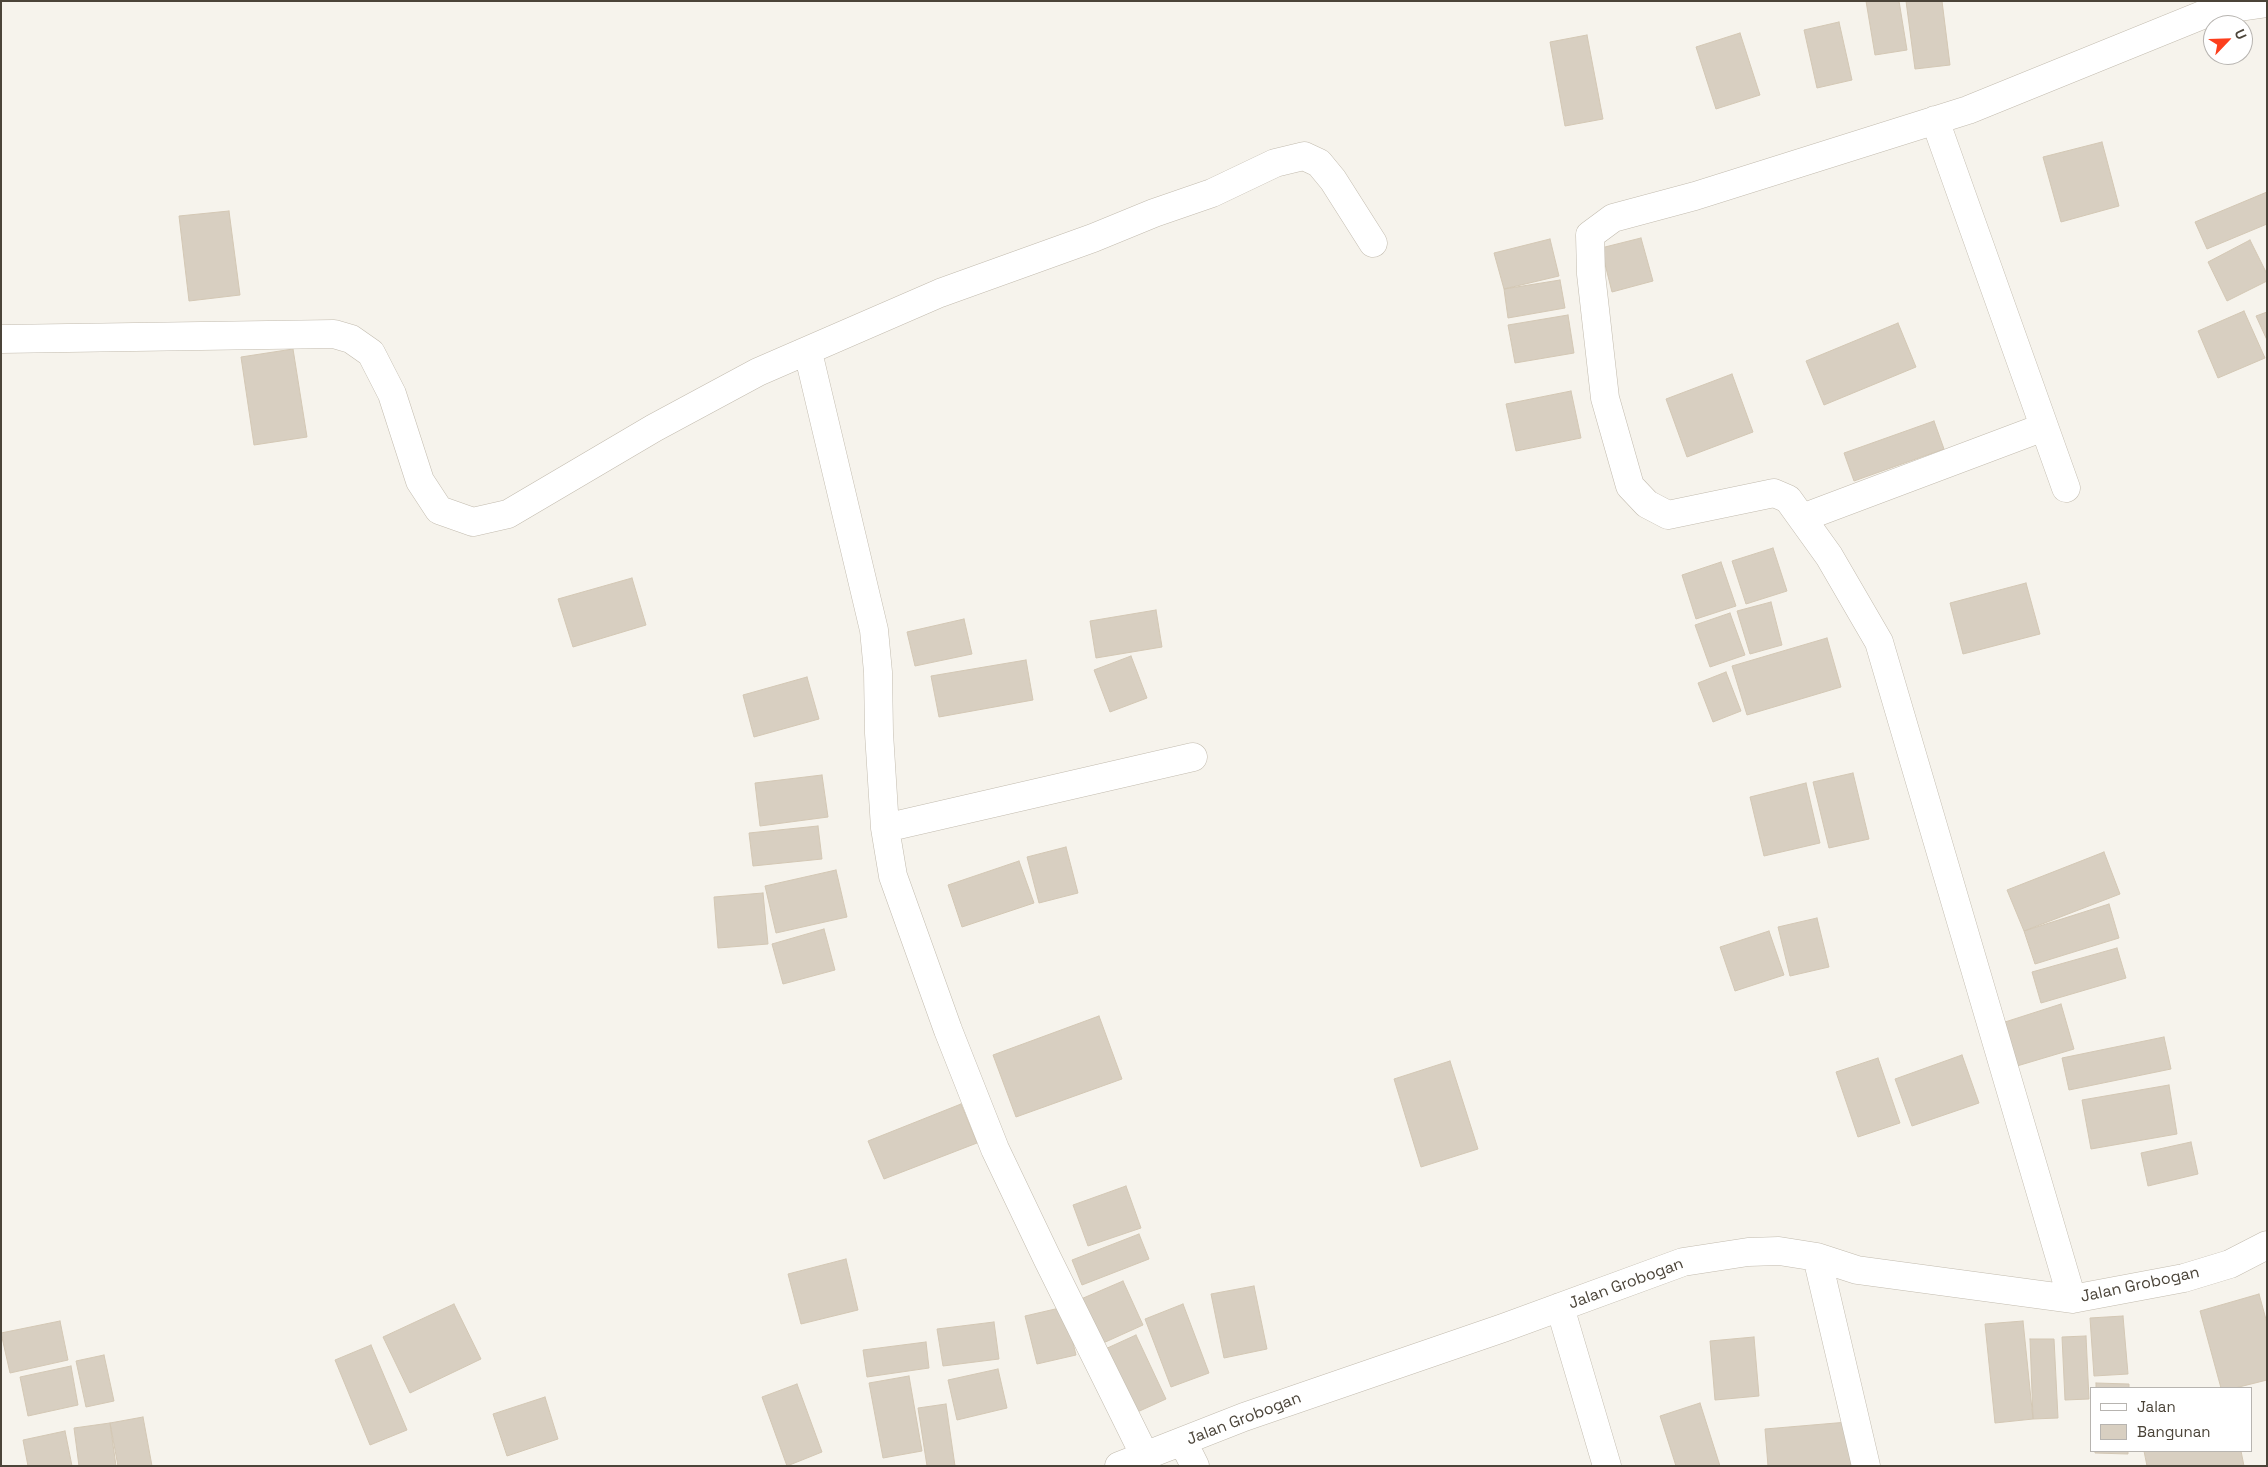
<!DOCTYPE html>
<html>
<head>
<meta charset="utf-8">
<style>
	body { margin:0 }
	#map { position:relative; width:2268px; height:1467px; overflow:hidden; background:#f6f3ec; font-family:"Space Grotesk",sans-serif }
	canvas { display:block }
	.frame { position:absolute; inset:0; border:2px solid #4b4439; pointer-events:none }
	.legend { position:absolute; left:2090px; top:1387px; width:162px; height:65px; box-sizing:border-box; background:#fff; border:1px solid #b7b4b0; margin:0; padding:6px 9px; list-style:none; font-size:15px; color:#4b4439 }
	.legend li { display:flex; align-items:center; gap:10px; height:25px }
	.legend b { width:25px; border:1px solid #b7b4b0 }
	.north { position:absolute; left:2203px; top:15px; width:50px; height:50px; box-sizing:border-box; background:#fff; border:1px solid #b7b4b0; border-radius:50%; rotate:66deg; font-size:14px; font-weight:700; line-height:20px; text-align:center; color:#4b4439 }
	.north::after { content:''; display:block; margin:auto; width:18px; height:22px; background:#fc3f1d; clip-path:polygon(50% 0,100% 100%,50% 72%,0 100%) }
</style>
</head>
<body>
<div id="map">
<canvas width="2268" height="1467"></canvas>
<div class="frame"></div>
<ul class="legend">
<li><b style="height:6px;background:#fff"></b>Jalan</li>
<li><b style="height:14px;background:#d8cfc1"></b>Bangunan</li>
</ul>
<div class="north">U</div>
</div>
<script>
const context = document.querySelector('canvas').getContext('2d');
context.lineJoin = 'round';
function fill(path, color) {
  context.fillStyle = color;
  context.fill(path, 'evenodd');
}
function shape(rows) {
  const path = new Path2D();
  for (const r of rows) {
    path.moveTo(r[0], r[1]);
    for (let i = 2; i < r.length; i += 2) path.lineTo(r[i], r[i + 1]);
  }
  return path;
}
function trace(path, color, width, dash) {
  context.strokeStyle = color;
  context.lineWidth = width;
  context.lineCap = dash ? 'butt' : 'round';
  context.setLineDash(dash || []);
  context.stroke(path);
}
function label(font, color, halo, rows, align = 'center') {
  context.font = font + ' "Space Grotesk",sans-serif';
  context.lineWidth = 4;
  context.setLineDash([]);
  context.textBaseline = 'middle';
  context.strokeStyle = halo;
  context.fillStyle = color;
  for (const [text, x, y, turn = 0] of rows) {
    context.save();
    context.translate(x, y);
    context.rotate((+turn || 0) * Math.PI / 180);
    context.textAlign = isNaN(turn) ? turn : align;
    if (halo) context.strokeText(text, 0, 0);
    context.fillText(text, 0, 0);
    context.restore();
  }
}
const building = shape([
	[1866,1,1899,1,1907,50,1875,55,1866,1],
	[1906,1,1942,1,1950,65,1915,69,1906,1],
	[1839,22,1852,80,1817,88,1804,30,1839,22],
	[1740,33,1760,95,1716,109,1696,47,1740,33],
	[1587,35,1603,119,1565,126,1550,42,1587,35],
	[2102,142,2119,206,2061,222,2043,157,2102,142],
	[2267,192,2267,224,2207,249,2195,222,2267,192],
	[229,211,240,295,189,301,179,216,229,211],
	[1641,238,1653,281,1612,292,1601,248,1641,238],
	[1550,239,1559,276,1504,289,1494,253,1550,239],
	[2250,240,2267,274,2267,281,2227,301,2208,262,2250,240],
	[1560,280,1565,308,1508,318,1504,289,1560,280],
	[2244,311,2265,358,2218,378,2198,331,2244,311],
	[2267,312,2267,340,2256,316,2267,312],
	[1568,315,1574,353,1515,363,1508,325,1568,315],
	[1898,323,1916,367,1824,405,1806,361,1898,323],
	[293,349,307,437,254,445,241,357,293,349],
	[1732,374,1753,432,1687,457,1666,399,1732,374],
	[1571,391,1581,438,1516,451,1506,404,1571,391],
	[1934,421,1944,449,1854,481,1844,453,1934,421],
	[1773,548,1787,591,1746,604,1732,561,1773,548],
	[1721,562,1736,606,1696,619,1682,575,1721,562],
	[632,578,646,625,573,647,558,599,632,578],
	[2026,583,2040,634,1963,654,1950,603,2026,583],
	[1771,602,1782,645,1750,654,1737,611,1771,602],
	[1156,610,1162,647,1096,658,1090,621,1156,610],
	[1730,613,1745,655,1710,667,1695,625,1730,613],
	[964,619,972,654,915,666,907,632,964,619],
	[1827,638,1841,687,1747,715,1732,666,1827,638],
	[1131,656,1147,698,1110,712,1094,670,1131,656],
	[1026,660,1033,700,939,717,931,676,1026,660],
	[1726,672,1741,711,1713,722,1698,683,1726,672],
	[807,677,819,719,754,737,743,695,807,677],
	[1853,773,1869,839,1829,848,1813,782,1853,773],
	[822,775,828,817,760,826,755,783,822,775],
	[1806,783,1820,843,1764,856,1750,797,1806,783],
	[818,826,822,859,753,866,749,833,818,826],
	[1066,847,1078,893,1039,903,1027,857,1066,847],
	[2104,852,2120,894,2024,931,2007,890,2104,852],
	[1019,861,1034,903,962,927,948,885,1019,861],
	[836,870,847,917,776,933,765,886,836,870],
	[763,893,768,944,718,948,714,897,763,893],
	[2109,904,2119,938,2035,964,2024,931,2109,904],
	[1817,918,1829,967,1790,976,1778,927,1817,918],
	[824,929,835,970,783,984,772,944,824,929],
	[1769,931,1784,975,1735,991,1720,947,1769,931],
	[2117,948,2126,978,2041,1003,2032,972,2117,948],
	[2061,1004,2074,1049,2017,1066,2005,1022,2061,1004],
	[1099,1016,1122,1079,1016,1117,993,1055,1099,1016],
	[2164,1037,2171,1069,2069,1090,2062,1058,2164,1037],
	[1962,1055,1979,1103,1912,1126,1895,1079,1962,1055],
	[1878,1058,1900,1123,1858,1137,1836,1072,1878,1058],
	[1450,1061,1478,1149,1421,1167,1394,1079,1450,1061],
	[2169,1085,2177,1134,2091,1149,2082,1100,2169,1085],
	[961,1104,977,1143,884,1179,868,1141,961,1104],
	[2191,1142,2198,1174,2148,1186,2141,1153,2191,1142],
	[1126,1186,1141,1228,1088,1246,1073,1205,1126,1186],
	[1139,1234,1149,1259,1082,1285,1072,1260,1139,1234],
	[846,1259,858,1310,801,1324,788,1274,846,1259],
	[1123,1281,1143,1325,1101,1344,1081,1299,1123,1281],
	[1254,1286,1267,1349,1224,1358,1211,1294,1254,1286],
	[2259,1294,2267,1323,2267,1380,2235,1388,2221,1388,2200,1311,2259,1294],
	[454,1304,481,1359,410,1393,383,1337,454,1304],
	[1183,1304,1209,1373,1171,1387,1145,1319,1183,1304],
	[1064,1307,1076,1355,1037,1364,1025,1316,1064,1307],
	[2123,1316,2128,1374,2094,1376,2090,1318,2123,1316],
	[60,1321,68,1360,10,1373,1,1333,60,1321],
	[2023,1321,2033,1419,1995,1423,1985,1324,2023,1321],
	[994,1322,999,1359,943,1366,937,1329,994,1322],
	[1136,1335,1166,1399,1133,1414,1103,1350,1136,1335],
	[2086,1336,2089,1399,2065,1400,2062,1337,2086,1336],
	[1754,1337,1759,1396,1715,1400,1710,1341,1754,1337],
	[2030,1339,2054,1339,2058,1418,2033,1419,2030,1339],
	[926,1342,929,1368,867,1377,863,1350,926,1342],
	[371,1345,407,1430,370,1445,335,1360,371,1345],
	[104,1355,114,1401,86,1407,76,1361,104,1355],
	[71,1366,78,1405,28,1416,20,1377,71,1366],
	[998,1369,1007,1408,957,1420,948,1380,998,1369],
	[909,1376,922,1451,883,1458,869,1383,909,1376],
	[2096,1383,2129,1384,2129,1388,2096,1388,2096,1383],
	[797,1384,822,1452,787,1466,762,1397,797,1384],
	[545,1397,558,1439,507,1456,493,1414,545,1397],
	[1700,1403,1720,1466,1676,1466,1660,1416,1700,1403],
	[946,1404,955,1466,927,1466,918,1408,946,1404],
	[143,1417,152,1466,118,1466,110,1423,143,1417],
	[1848,1422,1852,1466,1768,1466,1765,1429,1848,1422],
	[110,1423,116,1466,79,1466,74,1428,110,1423],
	[65,1431,72,1466,28,1466,23,1440,65,1431],
	[2095,1451,2128,1451,2128,1454,2095,1453,2095,1451],
	[2144,1451,2241,1451,2244,1466,2147,1466,2144,1451]
]);
const minor = shape([
	[1935,120,2066,488],
	[1,339,334,334,351,339,371,353,392,394,420,481,439,510,473,522,508,514,654,428,758,372,940,293,1093,238,1154,213,1212,193,1275,163,1304,156,1319,163,1333,180,1373,243],
	[808,352,874,630,878,672,879,733,885,828,893,876,948,1030,995,1149,1047,1258,1145,1456],
	[1802,518,2044,427],
	[885,828,1193,757],
	[1817,1257,1866,1466],
	[2072,1299,1879,642,1829,556,1788,499,1774,493,1668,515,1647,504,1630,486,1605,398,1591,274,1590,235,1613,218,1695,196,1968,110,2212,11,2267,3],
	[1560,1307,1607,1466],
	[1183,1442,1195,1466],
	[1119,1466,1244,1417,1503,1328,1683,1262,1748,1252,1779,1251,1817,1257,1857,1270,2072,1299,2184,1278,2230,1264,2267,1245]
]);
const streetNames = [
	["Jalan Grobogan",1626,1284,-20],
	["Jalan Grobogan",2140,1285,-12],
	["Jalan Grobogan",1244,1419,-21]
];
fill(building, '#d8cfc1');
trace(building, '#d3c7b4', 1);
trace(minor, '#c2bbae', 29);
trace(minor, '#fff', 28);
label('16px', '#4b4439', '#fff', streetNames);
</script>
</body>
</html>
